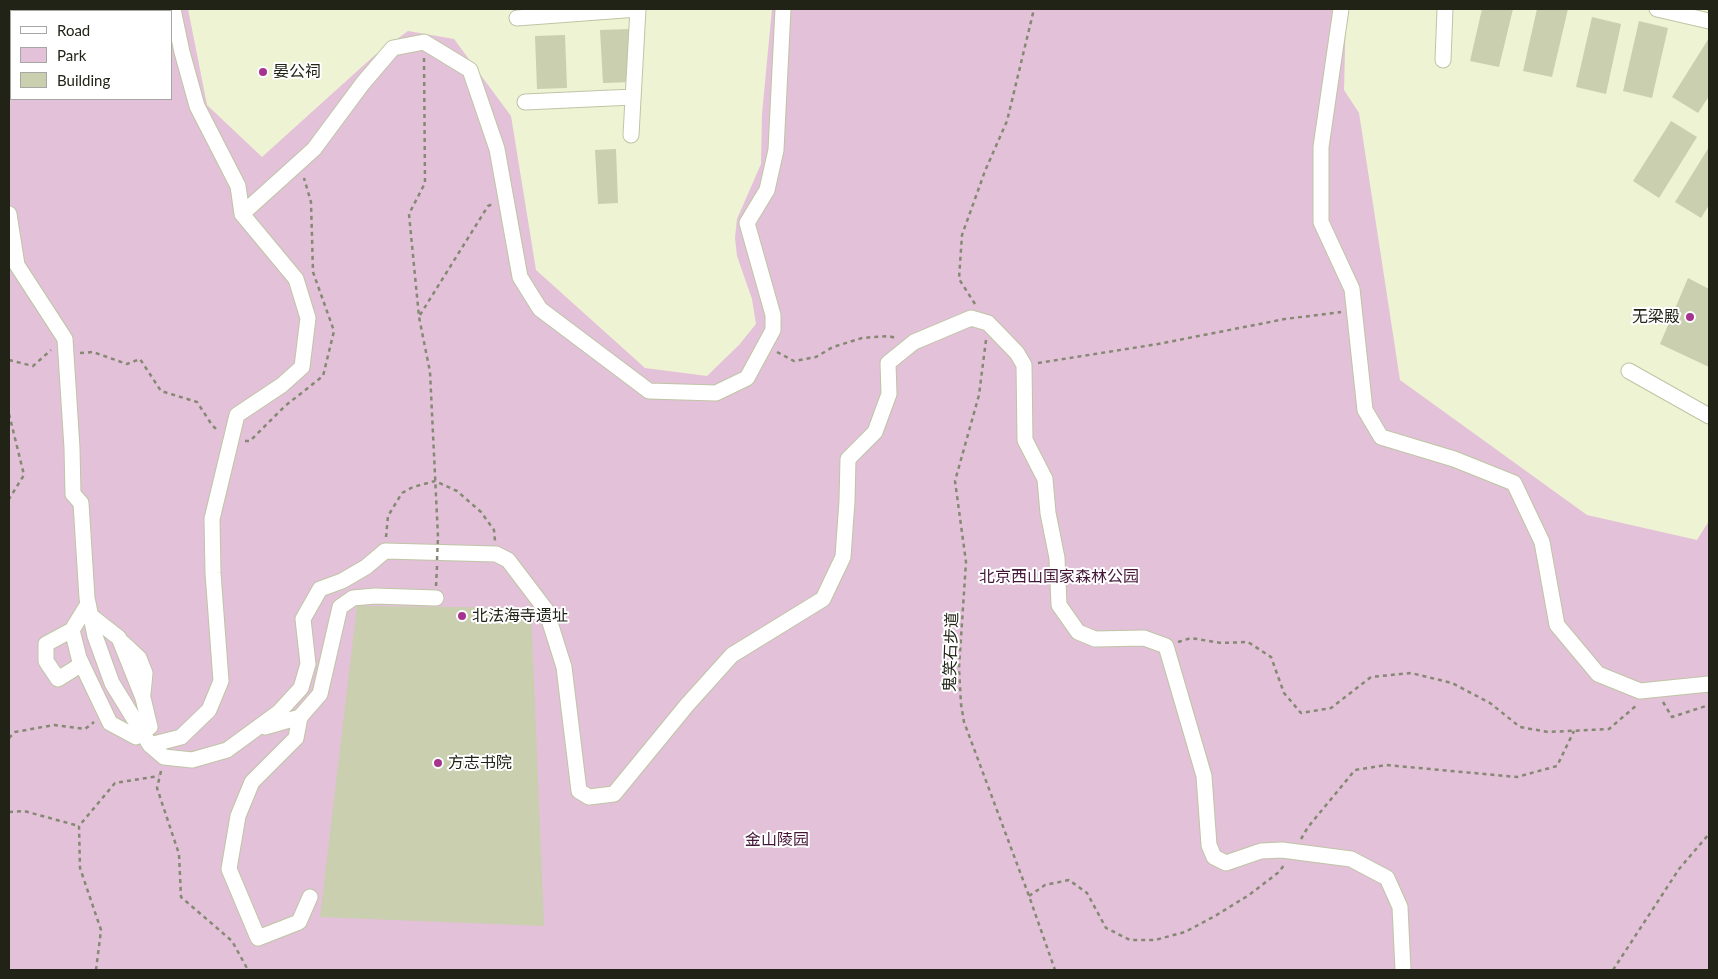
<!DOCTYPE html>
<html>
<head>
<meta charset="utf-8">
<style>
	body { margin:0 }
	#map { position:relative; width:1718px; height:979px; overflow:hidden; background:#edf3d3; font-family:Lato,sans-serif }
	canvas { display:block }
	.frame { position:absolute; inset:0; border:10px solid #212317; pointer-events:none }
	.legend { position:absolute; left:10px; top:10px; width:162px; height:90px; box-sizing:border-box; background:#fff; border:1px solid #a6a7a2; margin:0; padding:6px 9px; list-style:none; font-size:15px; color:#212317 }
	.legend li { display:flex; align-items:center; gap:10px; height:25px }
	.legend b { width:25px; border:1px solid #a6a7a2 }
</style>
</head>
<body>
<div id="map">
<canvas width="1718" height="979"></canvas>
<div class="frame"></div>
<ul class="legend">
<li><b style="height:6px;background:#fff"></b>Road</li>
<li><b style="height:14px;background:#e3c1d8"></b>Park</li>
<li><b style="height:14px;background:#c9cfaf"></b>Building</li>
</ul>
</div>
<script>
const context = document.querySelector('canvas').getContext('2d');
context.lineJoin = 'round';
function fill(path, color) {
  context.fillStyle = color;
  context.fill(path, 'evenodd');
}
function shape(rows) {
  const path = new Path2D();
  for (const r of rows) {
    path.moveTo(r[0], r[1]);
    for (let i = 2; i < r.length; i += 2) path.lineTo(r[i], r[i + 1]);
  }
  return path;
}
function trace(path, color, width, dash) {
  context.strokeStyle = color;
  context.lineWidth = width;
  context.lineCap = dash ? 'butt' : 'round';
  context.setLineDash(dash || []);
  context.stroke(path);
}
function label(font, color, halo, rows, align = 'center') {
  context.font = font + ' Lato,"Noto Sans SC",sans-serif';
  context.lineWidth = 4;
  context.setLineDash([]);
  context.textBaseline = 'middle';
  context.strokeStyle = halo;
  context.fillStyle = color;
  for (const [text, x, y, turn = 0] of rows) {
    context.save();
    context.translate(x, y);
    context.rotate((+turn || 0) * Math.PI / 180);
    context.textAlign = isNaN(turn) ? turn : align;
    if (halo) context.strokeText(text, 0, 0);
    context.fillText(text, 0, 0);
    context.restore();
  }
}
const green = shape([
	[9,9,188,9,207,105,262,157,375,55,408,31,454,39,511,116,536,270,645,368,707,376,739,345,756,324,752,299,737,256,735,238,737,219,761,164,762,114,772,9,1346,9,1344,90,1359,113,1400,380,1587,515,1697,540,1709,521,1709,970,9,970],
	[11,11,171,11,171,99,11,99]
]);
const building = shape([
	[1482,9,1513,9,1499,67,1470,61],
	[1537,9,1568,9,1552,77,1523,71],
	[1592,17,1621,24,1606,94,1576,87],
	[1639,21,1668,28,1652,98,1623,91],
	[630,29,633,82,603,83,600,30],
	[565,35,567,88,537,89,535,36],
	[1709,38,1709,96,1698,113,1672,97],
	[1671,121,1697,137,1659,198,1633,181],
	[1709,147,1709,205,1701,218,1675,202],
	[616,149,618,203,598,204,595,150],
	[1688,278,1709,289,1709,367,1660,344],
	[357,606,531,608,544,926,320,917]
]);
const path = shape([
	[424,58,425,183,409,214,419,317,430,372,438,537],
	[975,304,959,279,962,235,985,171,1007,121,1034,9],
	[420,315,488,206,493,204],
	[986,340,979,395,955,481,966,562,959,668,961,704,964,722,1029,896,1055,970],
	[777,352,794,361,816,357,833,347,862,338,888,336,896,338],
	[80,353,93,352,127,364,140,359,161,391,197,402,212,425,218,431],
	[9,360,33,366,51,350],
	[1038,363,1158,344,1285,319,1341,312],
	[9,414,24,475,9,499],
	[245,441,250,441,285,406,323,376,334,331,313,272,311,202,304,178],
	[386,537,388,516,402,493,413,487,435,481,457,491,481,512,494,530,495,541],
	[436,586,437,566],
	[1178,642,1191,638,1221,643,1248,642,1271,657,1284,693,1301,713,1331,708,1371,677,1411,673,1452,683,1490,703,1520,727,1548,732,1609,729,1638,704],
	[1663,702,1672,717,1709,705],
	[9,738,15,732,54,725,85,729,94,722],
	[161,771,157,788,179,854,181,897,232,941,248,970],
	[9,812,24,811,79,826],
	[1301,839,1308,827,1355,770,1386,765,1517,777,1557,766,1574,731],
	[1029,896,1045,885,1069,880,1087,893,1106,928,1130,940,1155,940,1185,932,1215,916,1249,895,1279,872,1284,865],
	[96,970,101,930,80,868,79,826,115,783,159,776],
	[1613,970,1679,869,1709,834]
]);
const minor = shape([
	[173,9,182,52,197,106,238,186,242,214],
	[1341,9,1321,147,1321,222,1352,289,1365,410,1381,437,1454,459,1514,483,1542,542,1557,625,1598,674,1640,691,1709,684],
	[1657,9,1709,21],
	[517,18,638,9],
	[1443,60,1445,9],
	[525,102,633,97],
	[631,135,638,9],
	[9,214,17,265,65,339,72,448,73,494,81,503,87,598,95,636,112,683,150,745,164,757,192,760,227,750,279,712,301,688,308,664,303,619,320,589,342,581,366,567,385,551,496,554,508,560,546,610,564,667,579,791,589,797,614,794,687,705,732,655,823,599,843,557,847,501,848,459,875,432,889,394,888,363,914,342,971,318,988,323,1017,353,1024,365,1025,440,1045,479,1048,513,1057,558,1059,605,1078,632,1095,639,1144,638,1166,646,1204,776,1209,845,1214,857,1226,863,1261,851,1282,850,1351,859,1387,878,1400,907,1403,970],
	[1629,371,1709,416],
	[88,604,72,630,79,658,110,723,136,737,150,727,143,698,119,638,91,616],
	[72,630,46,644,46,661,58,679,82,664],
	[123,643,139,658,145,673,143,694],
	[300,717,296,738,252,782,238,816,229,869,258,938,299,922,310,897],
	[265,727,300,717,320,694,340,607,353,598,375,596,436,598],
	[150,745,181,737,209,710,221,681,213,573,212,519,237,415,282,385,302,367,308,318,296,279,242,214,314,149,363,83,393,48,424,42,470,70,497,149,520,277,540,309,649,391,716,393,747,378,773,330,773,315,747,223,767,190,776,150,783,9]
]);
const pathBridge = shape([
	[437,560,438,537]
]);
const markers = [
	[263,72,5,"#a6338e"],
	[1690,317,5,"#a6338e"],
	[462,616,5,"#a6338e"],
	[438,763,5,"#a6338e"]
];
const poiNames = [
	["晏公祠",273,72],
	["无梁殿",1680,317,"right"],
	["北法海寺遗址",472,616],
	["方志书院",448,763]
];
const parkNames = [
	["北京西山国家森林公园",1059,577],
	["金山陵园",777,840]
];
const streetNames = [
	["鬼笑石步道",951,652,-88]
];
fill(green, '#e3c1d8');
fill(building, '#c9cfaf');
trace(minor, '#bfc5a5', 17);
trace(path, '#858973', 2.5, [4, 4]);
trace(minor, '#fff', 15);
trace(pathBridge, '#858973', 2.5, [4, 4]);
for (const [x, y, r, color] of markers) {
  const dot = new Path2D();
  dot.arc(x, y, r, 0, 2 * Math.PI);
  context.fillStyle = color;
  context.fill(dot);
  trace(dot, '#fff', 2);
}
label('16px', '#212317', '#fff', poiNames, 'left');
label('16px', '#441639', '#fff', parkNames);
label('16px', '#212317', '#fff', streetNames);
</script>
</body>
</html>
